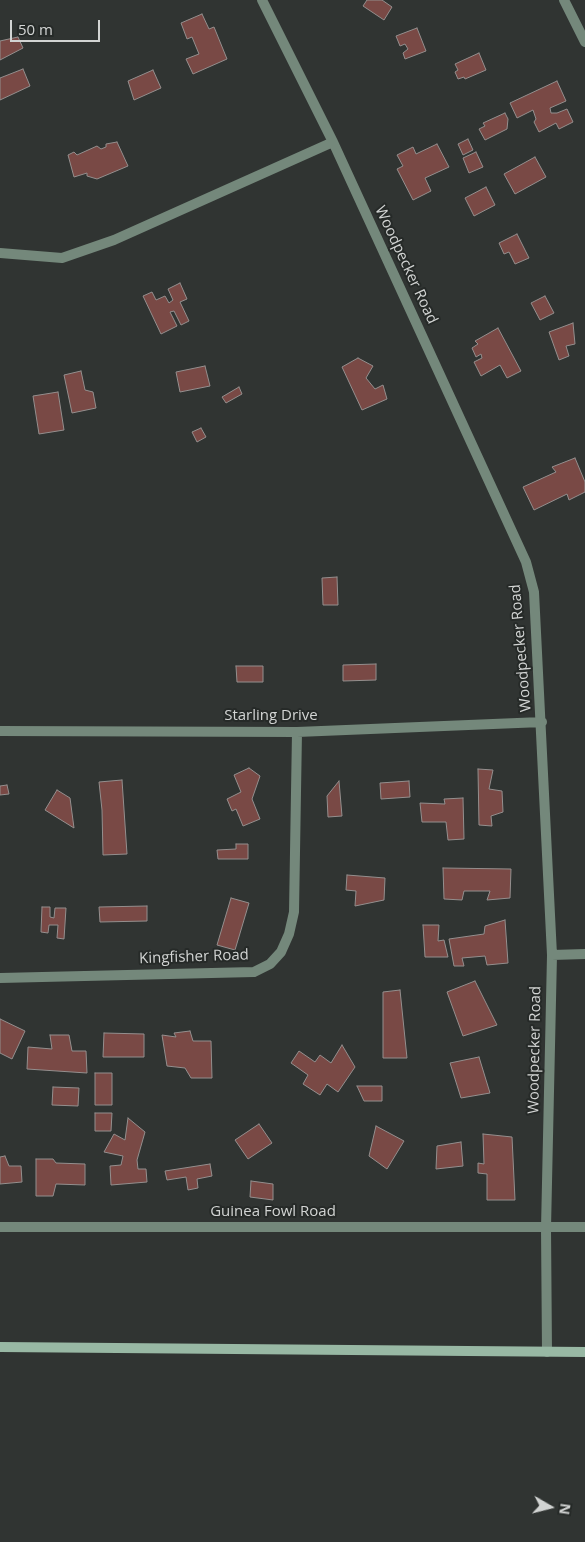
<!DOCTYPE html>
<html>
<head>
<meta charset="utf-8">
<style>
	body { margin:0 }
	#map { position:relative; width:585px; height:1542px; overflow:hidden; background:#303432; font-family:"Open Sans",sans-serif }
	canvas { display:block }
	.north { position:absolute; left:525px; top:1482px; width:50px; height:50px; -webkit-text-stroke:4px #262a28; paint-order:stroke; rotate:98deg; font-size:14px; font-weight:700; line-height:20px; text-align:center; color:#d2d4d3 }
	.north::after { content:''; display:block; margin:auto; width:18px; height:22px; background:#d2d4d3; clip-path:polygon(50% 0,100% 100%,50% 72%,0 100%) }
	.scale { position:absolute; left:10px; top:20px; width:90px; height:22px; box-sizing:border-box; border:2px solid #d2d4d3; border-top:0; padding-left:6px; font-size:15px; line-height:18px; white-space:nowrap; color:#d2d4d3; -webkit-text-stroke:4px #262a28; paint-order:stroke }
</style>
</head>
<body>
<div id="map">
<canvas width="585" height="1542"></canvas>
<div class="north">N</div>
<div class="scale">50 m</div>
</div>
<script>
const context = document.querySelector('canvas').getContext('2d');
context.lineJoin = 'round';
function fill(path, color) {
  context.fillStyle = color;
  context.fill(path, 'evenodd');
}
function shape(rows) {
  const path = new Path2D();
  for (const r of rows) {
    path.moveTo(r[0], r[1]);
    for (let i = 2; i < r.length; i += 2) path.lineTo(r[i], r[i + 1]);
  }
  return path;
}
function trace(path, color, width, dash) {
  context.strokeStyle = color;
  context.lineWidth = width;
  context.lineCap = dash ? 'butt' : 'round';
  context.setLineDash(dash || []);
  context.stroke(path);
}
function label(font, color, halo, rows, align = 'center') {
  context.font = font + ' "Open Sans",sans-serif';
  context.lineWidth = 4;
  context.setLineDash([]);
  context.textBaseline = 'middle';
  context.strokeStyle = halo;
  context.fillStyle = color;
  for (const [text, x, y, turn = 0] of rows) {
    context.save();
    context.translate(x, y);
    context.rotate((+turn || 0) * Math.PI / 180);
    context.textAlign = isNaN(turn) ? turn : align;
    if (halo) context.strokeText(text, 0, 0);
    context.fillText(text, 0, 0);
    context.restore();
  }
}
const building = shape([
	[367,0,382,0,392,7,384,20,363,6,367,0],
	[202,14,209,29,214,27,227,59,193,74,186,59,199,54,192,37,187,39,181,23,202,14],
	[417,28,426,51,405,59,403,53,408,49,405,44,400,46,396,36,417,28],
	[18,37,23,48,0,60,0,41,18,37],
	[479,53,486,70,465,79,464,77,458,79,455,72,458,70,455,64,479,53],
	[23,69,30,86,0,100,0,78,23,69],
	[153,70,161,88,134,100,128,81,153,70],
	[557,81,566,101,550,108,551,113,557,113,567,109,573,122,559,129,556,123,539,132,534,122,536,119,533,110,517,118,510,103,557,81],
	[505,113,508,119,507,129,485,140,479,129,485,126,483,123,505,113],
	[468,139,473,150,463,155,458,144,468,139],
	[117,142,128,166,97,179,87,176,87,173,74,177,68,155,74,152,77,155,97,146,101,149,106,147,106,144,117,142],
	[437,144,449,167,425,178,431,191,413,200,397,169,403,166,397,155,413,147,416,154,437,144],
	[476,152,483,167,469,173,463,158,476,152],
	[535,157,546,177,515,194,504,174,535,157],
	[486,187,495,205,474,216,465,198,486,187],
	[517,234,529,258,515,264,509,252,504,254,499,243,517,234],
	[180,283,187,299,180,302,189,321,181,325,174,311,170,312,177,326,161,334,143,296,152,292,156,300,165,296,169,303,173,300,168,289,180,283],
	[545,296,554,313,540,320,531,303,545,296],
	[573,323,575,344,566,346,569,356,559,360,549,332,573,323],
	[498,328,521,371,507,378,500,365,481,376,474,362,482,358,481,354,476,357,472,348,478,344,475,341,498,328],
	[358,358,373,366,366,378,375,389,383,385,387,399,362,410,342,367,358,358],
	[205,366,210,386,180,392,176,372,205,366],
	[81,371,85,390,93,392,96,408,72,413,64,375,81,371],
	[239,387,242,394,226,403,222,397,239,387],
	[58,392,64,430,39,434,33,396,58,392],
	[201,428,206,437,197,442,192,432,201,428],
	[575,458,585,482,585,492,569,500,567,494,534,510,523,487,556,472,552,467,575,458],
	[337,577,338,605,323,605,322,578,337,577],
	[376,664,376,680,343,681,343,665,376,664],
	[236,666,263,666,263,682,237,682,236,666],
	[249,768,260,776,252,799,260,819,243,826,236,809,232,811,227,799,241,792,234,775,249,768],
	[478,769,493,770,489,789,502,791,503,812,491,816,492,826,479,825,478,769],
	[122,780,127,854,103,855,102,810,99,782,122,780],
	[339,781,342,816,328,817,327,796,339,781],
	[409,781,410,797,381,799,380,783,409,781],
	[7,785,9,794,0,795,0,786,7,785],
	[57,790,70,798,74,828,45,810,57,790],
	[463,798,464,839,448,840,446,822,422,822,420,803,445,804,444,799,463,798],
	[236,844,248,844,248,859,218,859,217,850,236,849,236,844],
	[443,868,511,869,510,898,487,900,490,891,464,891,462,900,444,899,443,868],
	[347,875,385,878,384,900,355,906,356,891,346,890,347,875],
	[231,898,249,903,235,950,217,945,231,898],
	[147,906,147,921,100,922,99,907,147,906],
	[42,907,50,907,50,917,54,918,55,908,66,908,64,939,57,938,58,925,49,925,48,933,41,932,42,907],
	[505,920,508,963,487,965,485,956,462,958,464,966,454,966,449,939,484,934,485,926,505,920],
	[423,925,439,925,438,941,444,940,448,957,425,957,423,925],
	[475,981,497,1025,463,1036,447,992,475,981],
	[400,990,407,1058,383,1058,383,992,400,990],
	[0,1019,25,1031,12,1059,0,1053,0,1019],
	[190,1031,193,1041,211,1041,212,1078,191,1078,185,1068,167,1066,162,1035,176,1037,174,1033,190,1031],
	[104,1033,144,1034,144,1057,103,1057,104,1033],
	[50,1035,69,1035,72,1051,86,1051,87,1073,27,1069,28,1047,52,1049,50,1035],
	[342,1045,355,1067,338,1092,327,1084,320,1095,303,1084,308,1075,291,1063,299,1051,315,1062,320,1055,331,1063,342,1045],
	[479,1057,490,1093,461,1098,450,1063,479,1057],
	[95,1073,112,1073,112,1105,95,1105,95,1073],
	[357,1086,382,1086,382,1101,364,1101,357,1086],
	[53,1087,79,1088,78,1106,52,1105,53,1087],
	[95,1113,112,1113,111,1131,95,1131,95,1113],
	[128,1118,145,1132,137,1160,138,1169,146,1169,147,1182,111,1185,110,1166,121,1165,123,1156,104,1152,114,1134,125,1140,128,1118],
	[259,1124,272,1143,248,1159,235,1140,259,1124],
	[376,1126,404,1141,387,1169,369,1156,376,1126],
	[483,1134,512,1137,515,1200,487,1200,487,1174,478,1173,478,1163,484,1164,483,1134],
	[461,1142,463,1166,436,1169,437,1146,461,1142],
	[5,1156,9,1166,21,1166,22,1182,0,1184,0,1157,5,1156],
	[36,1159,53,1159,56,1163,85,1164,85,1185,56,1184,53,1196,36,1196,36,1159],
	[210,1164,212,1176,197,1179,198,1188,188,1190,186,1177,167,1180,165,1171,210,1164],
	[251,1181,273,1184,273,1200,250,1197,251,1181]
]);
const street = shape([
	[262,0,333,142,526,562,534,592,552,955,546,1228,547,1352],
	[564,0,585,42],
	[0,253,62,258,114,240,333,142],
	[0,731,297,732,542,722],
	[552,955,585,954],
	[0,978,254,972,270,964,281,952,289,934,294,912,297,732],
	[0,1227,585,1227]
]);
const secondary = shape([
	[0,1347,585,1352]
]);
const streetNames = [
	["Woodpecker Road",406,265,65],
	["Woodpecker Road",521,648,-95],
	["Starling Drive",271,716],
	["Kingfisher Road",194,957,-2],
	["Woodpecker Road",535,1050,-89],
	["Guinea Fowl Road",273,1212]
];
fill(building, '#794945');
trace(building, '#948f8e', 1);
trace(street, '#74887b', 10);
trace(secondary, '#98b8a4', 10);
label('15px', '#d2d4d3', '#262a28', streetNames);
</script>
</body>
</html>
